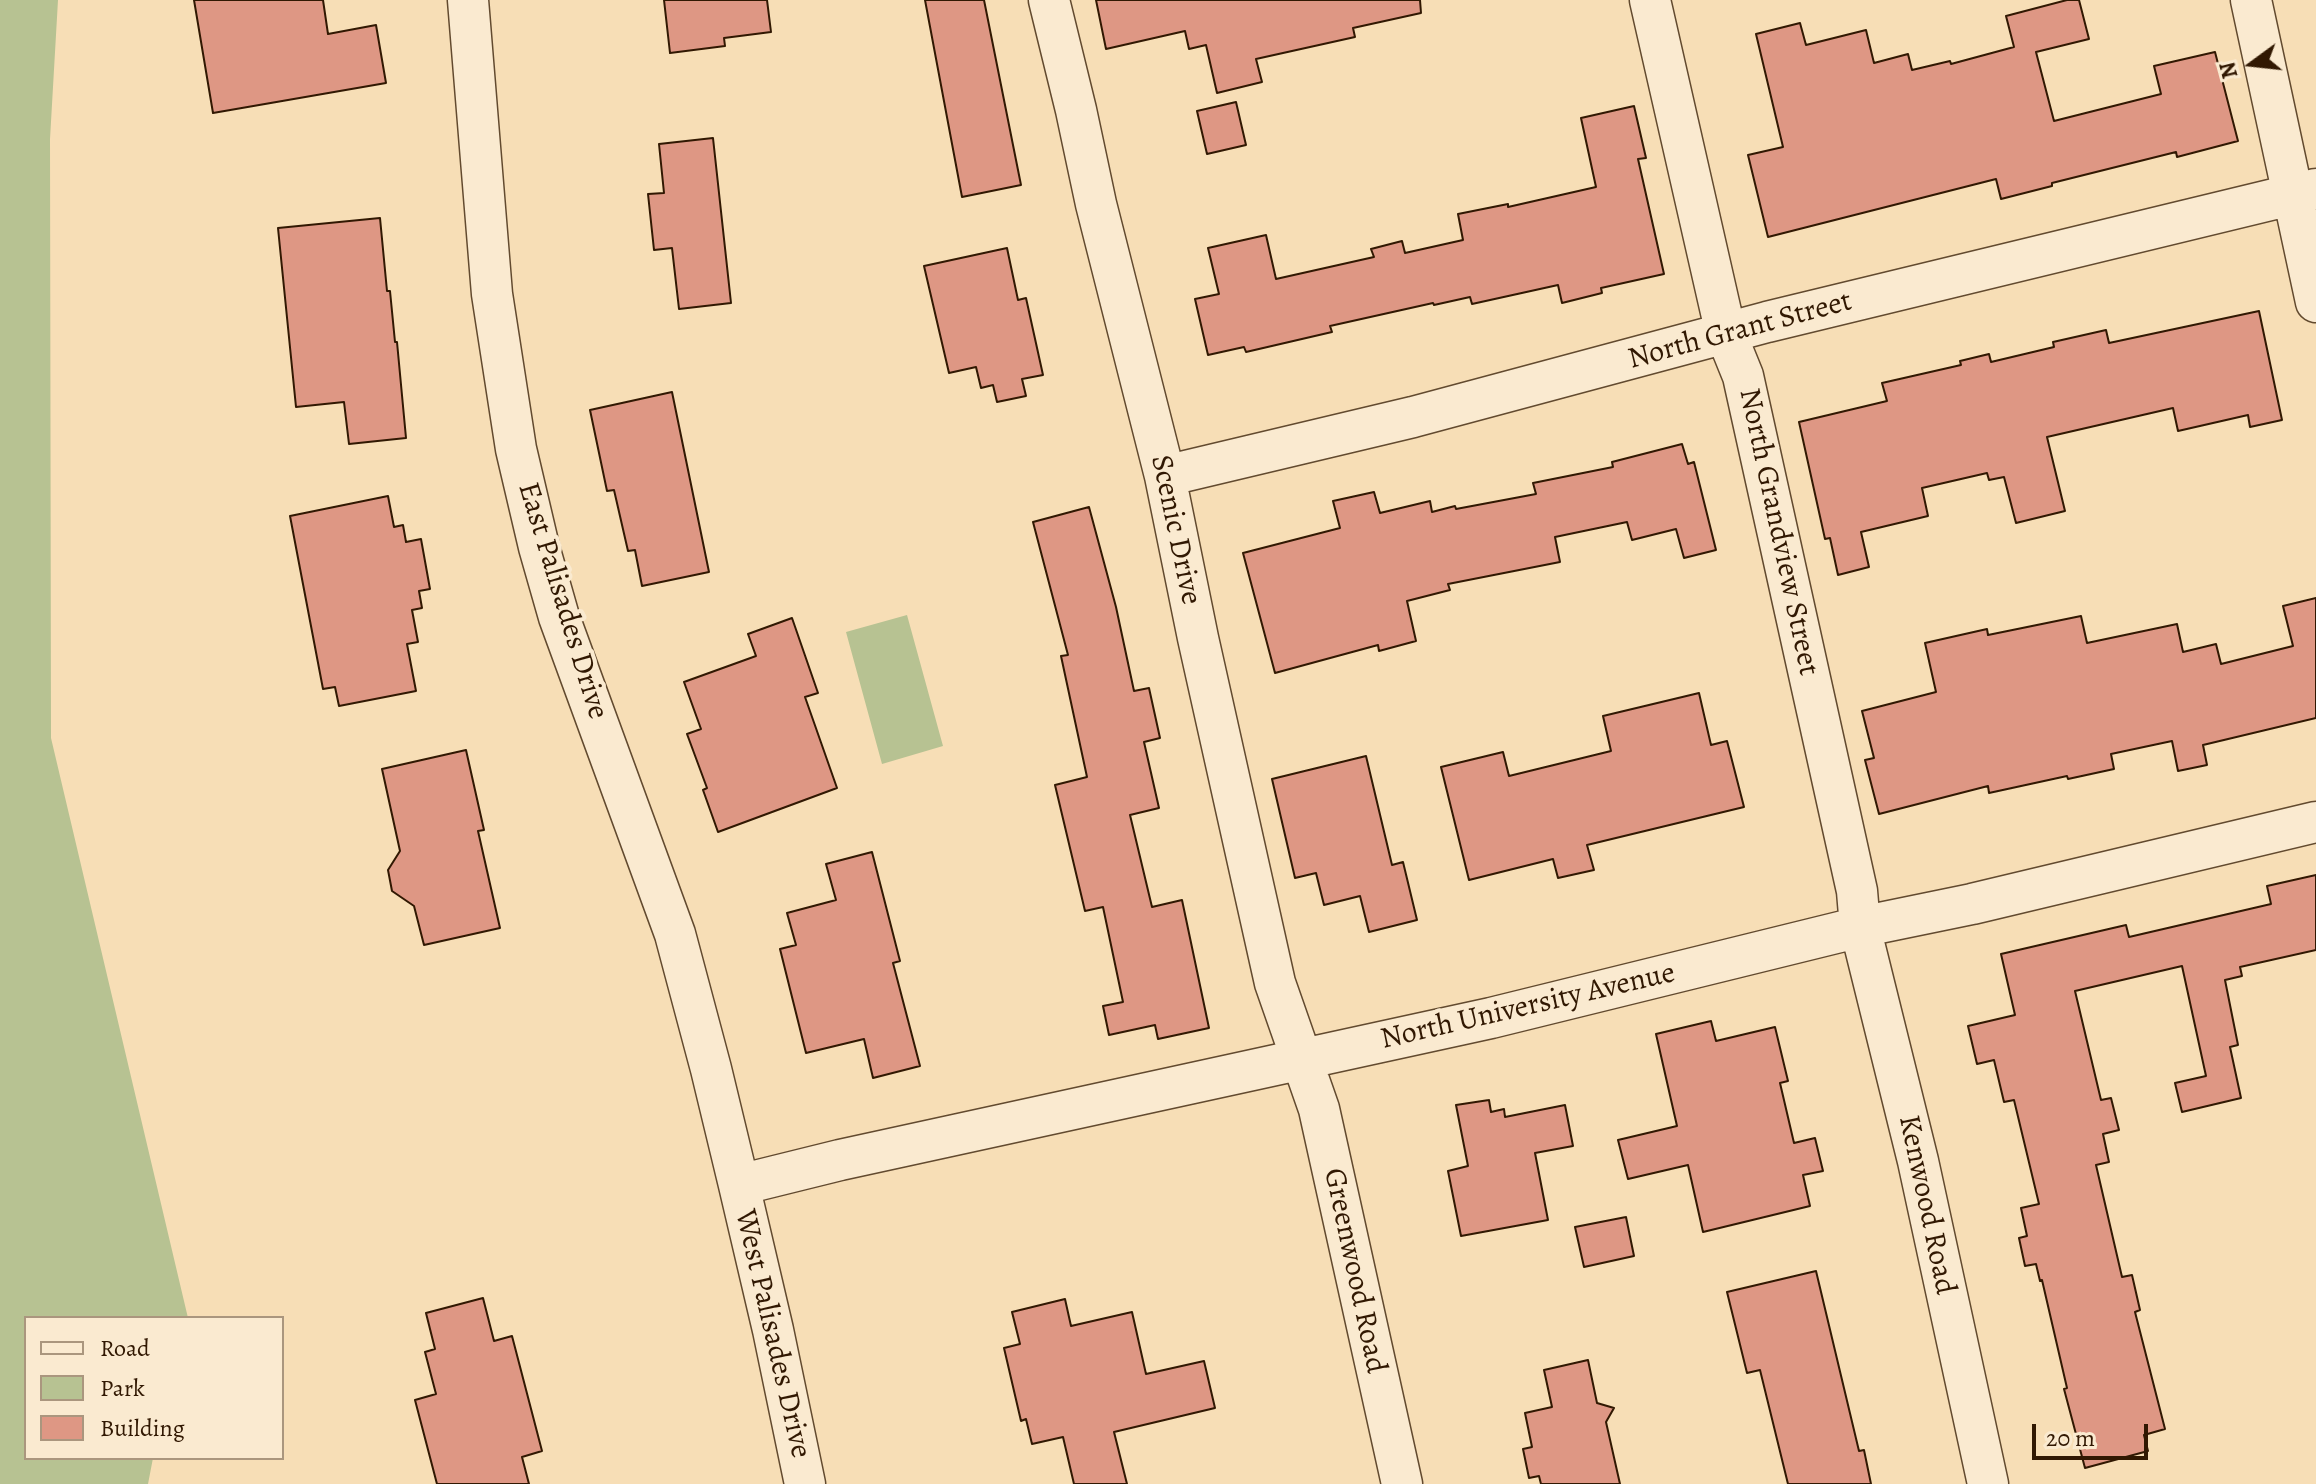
<!DOCTYPE html>
<html>
<head>
<meta charset="utf-8">
<style>
	body { margin:0 }
	#map { position:relative; width:2316px; height:1484px; overflow:hidden; background:#f7deb6; font-family:Alegreya,serif }
	canvas { display:block }
	.legend { position:absolute; left:24px; top:1316px; width:260px; height:144px; box-sizing:border-box; background:#faead0; border:2px solid #aa967e; margin:0; padding:10px 14px; list-style:none; font-size:24px; color:#311802 }
	.legend li { display:flex; align-items:center; gap:16px; height:40px }
	.legend b { width:40px; border:2px solid #aa967e }
	.north { position:absolute; left:2212px; top:24px; width:80px; height:80px; -webkit-text-stroke:6px #faead0; paint-order:stroke; rotate:255deg; font-size:22px; font-weight:700; line-height:32px; text-align:center; color:#311802 }
	.north::after { content:''; display:block; margin:auto; width:28px; height:36px; background:#311802; clip-path:polygon(50% 0,100% 100%,50% 72%,0 100%) }
	.scale { position:absolute; left:2032px; top:1424px; width:116px; height:36px; box-sizing:border-box; border:4px solid #311802; border-top:0; padding-left:10px; font-size:24px; line-height:28px; white-space:nowrap; color:#311802; -webkit-text-stroke:6px #faead0; paint-order:stroke }
</style>
</head>
<body>
<div id="map">
<canvas width="2316" height="1484"></canvas>
<ul class="legend">
<li><b style="height:10px;background:#faead0"></b>Road</li>
<li><b style="height:22px;background:#b7c292"></b>Park</li>
<li><b style="height:22px;background:#de9784"></b>Building</li>
</ul>
<div class="north">N</div>
<div class="scale">20 m</div>
</div>
<script>
const context = document.querySelector('canvas').getContext('2d');
context.lineJoin = 'round';
function fill(path, color) {
  context.fillStyle = color;
  context.fill(path, 'evenodd');
}
function shape(rows) {
  const path = new Path2D();
  for (const r of rows) {
    path.moveTo(r[0], r[1]);
    for (let i = 2; i < r.length; i += 2) path.lineTo(r[i], r[i + 1]);
  }
  return path;
}
function trace(path, color, width, dash) {
  context.strokeStyle = color;
  context.lineWidth = width;
  context.lineCap = dash ? 'butt' : 'round';
  context.setLineDash(dash || []);
  context.stroke(path);
}
function label(font, color, halo, rows, align = 'center') {
  context.font = font + ' Alegreya,serif';
  context.lineWidth = 8;
  context.setLineDash([]);
  context.textBaseline = 'middle';
  context.strokeStyle = halo;
  context.fillStyle = color;
  for (const [text, x, y, turn = 0] of rows) {
    context.save();
    context.translate(x, y);
    context.rotate((+turn || 0) * Math.PI / 180);
    context.textAlign = isNaN(turn) ? turn : align;
    if (halo) context.strokeText(text, 0, 0);
    context.fillText(text, 0, 0);
    context.restore();
  }
}
const green = shape([
	[0,0,58,0,50,139,51,738,188,1318,26,1318,26,1458,153,1458,148,1484,0,1484],
	[907,615,943,746,882,764,846,632]
]);
const building = shape([
	[194,0,323,0,328,34,376,25,386,83,213,113,194,0],
	[664,0,767,0,771,32,724,38,725,46,670,53,664,0],
	[925,0,984,0,1021,185,962,197,925,0],
	[1096,0,1420,0,1421,13,1353,28,1355,37,1256,59,1262,82,1217,93,1206,45,1189,49,1185,31,1106,49,1096,0],
	[2067,0,2079,0,2089,39,2036,52,2054,121,2161,94,2154,66,2215,52,2238,141,2177,157,2176,152,2052,183,2052,186,2001,199,1996,179,1768,237,1748,155,1783,147,1756,34,1800,23,1806,45,1866,30,1874,63,1908,54,1912,70,1950,61,1951,64,2014,47,2006,16,2067,0],
	[1236,102,1246,145,1207,154,1197,111,1236,102],
	[1634,106,1646,158,1638,159,1664,274,1601,288,1602,293,1562,303,1558,285,1472,304,1470,297,1434,305,1433,303,1330,326,1332,332,1246,352,1244,347,1208,355,1195,299,1219,294,1208,248,1266,235,1276,279,1374,257,1371,249,1402,241,1405,253,1463,240,1458,214,1508,204,1508,207,1596,187,1581,118,1634,106],
	[713,138,731,303,679,309,672,248,654,250,648,194,664,193,659,144,713,138],
	[380,218,387,291,390,291,395,342,397,342,406,438,349,444,344,402,296,407,278,228,380,218],
	[1007,248,1018,300,1026,298,1043,375,1022,379,1026,396,997,402,993,385,981,388,976,367,949,373,924,266,1007,248],
	[2259,311,2282,420,2250,427,2248,415,2178,431,2173,408,2047,437,2065,511,2016,523,2004,477,1989,480,1987,473,1922,488,1928,516,1861,532,1869,567,1838,575,1830,538,1825,539,1799,422,1887,401,1882,383,1961,365,1960,361,1989,354,1991,362,2054,347,2053,342,2106,330,2109,343,2259,311],
	[672,392,709,572,642,586,635,550,628,551,614,490,607,491,590,410,672,392],
	[1682,444,1688,464,1694,462,1716,550,1684,558,1676,529,1632,540,1627,522,1555,537,1560,562,1448,584,1450,590,1407,601,1416,641,1379,651,1378,645,1275,673,1243,553,1340,528,1333,501,1374,492,1380,513,1430,501,1432,512,1455,506,1456,509,1536,494,1533,483,1613,467,1612,462,1682,444],
	[388,496,394,527,403,525,406,542,421,539,430,589,419,591,422,608,412,610,418,642,407,644,416,691,339,706,335,687,323,689,290,516,388,496],
	[1089,507,1116,607,1134,691,1149,688,1160,738,1144,742,1159,808,1130,815,1152,907,1182,900,1209,1028,1158,1039,1155,1025,1109,1035,1103,1006,1123,1002,1103,907,1085,911,1055,785,1087,777,1061,656,1068,655,1033,522,1089,507],
	[2316,598,2316,718,2203,745,2207,765,2178,771,2172,741,2111,754,2114,769,2068,779,2067,776,1989,793,1988,786,1879,814,1865,760,1874,758,1862,711,1936,692,1925,643,1987,629,1988,635,2081,616,2087,643,2177,624,2183,652,2216,644,2221,664,2293,646,2283,606,2316,598],
	[792,618,818,693,805,697,837,788,718,832,703,790,707,788,687,734,701,729,684,682,756,656,748,634,792,618],
	[1699,693,1711,745,1727,741,1744,807,1587,845,1594,870,1558,878,1553,859,1469,880,1441,767,1503,752,1509,776,1611,751,1603,716,1699,693],
	[466,750,484,830,478,831,500,928,424,945,414,906,392,891,388,870,400,851,382,769,466,750],
	[1366,756,1392,865,1403,862,1417,920,1369,932,1360,896,1324,905,1316,873,1295,878,1272,779,1366,756],
	[872,852,900,961,893,963,920,1066,873,1078,864,1039,806,1053,780,949,796,945,787,913,836,900,826,864,872,852],
	[2316,875,2316,950,2240,967,2242,976,2225,980,2238,1045,2230,1047,2241,1098,2182,1112,2175,1083,2206,1076,2182,966,2075,991,2101,1100,2111,1098,2119,1130,2103,1134,2109,1162,2096,1165,2122,1277,2132,1275,2140,1310,2135,1312,2165,1429,2144,1435,2148,1451,2085,1468,2064,1389,2067,1388,2042,1280,2040,1281,2036,1264,2025,1266,2019,1238,2027,1236,2021,1208,2039,1204,2014,1100,2004,1102,1994,1060,1977,1064,1968,1026,2015,1015,2001,954,2126,925,2129,937,2271,904,2267,886,2316,875],
	[1711,1021,1716,1041,1775,1027,1788,1081,1780,1083,1794,1143,1815,1138,1823,1171,1803,1175,1810,1206,1703,1232,1688,1165,1628,1179,1618,1140,1677,1126,1656,1034,1711,1021],
	[1489,1100,1491,1112,1504,1109,1505,1117,1565,1105,1573,1146,1535,1153,1548,1220,1461,1236,1448,1171,1468,1166,1456,1105,1489,1100],
	[1626,1217,1634,1256,1584,1267,1575,1227,1626,1217],
	[1816,1271,1859,1451,1864,1450,1871,1484,1788,1484,1760,1370,1747,1373,1727,1292,1816,1271],
	[483,1298,494,1341,512,1336,542,1451,522,1457,529,1484,437,1484,415,1400,436,1394,425,1352,435,1349,426,1313,483,1298],
	[1065,1299,1071,1326,1132,1312,1146,1374,1204,1361,1215,1408,1114,1432,1127,1484,1074,1484,1063,1437,1032,1444,1026,1419,1021,1421,1004,1348,1020,1344,1012,1312,1065,1299],
	[1588,1360,1597,1403,1614,1408,1606,1422,1620,1484,1541,1484,1539,1476,1529,1478,1523,1449,1532,1447,1525,1413,1552,1407,1544,1370,1588,1360]
]);
const minor = shape([
	[468,0,492,294,516,449,539,547,559,617,675,934,711,1069,739,1185,773,1330,805,1484],
	[1049,0,1076,110,1096,204,1165,476,1198,638,1275,983,1319,1109,1402,1484],
	[1650,0,1726,334,1743,376,1857,891,1860,927,1918,1161,1988,1484],
	[2251,0,2316,302],
	[1165,476,1413,417,1767,322,2316,189],
	[739,1185,840,1160,1491,1018,1860,927,1972,904,2316,822]
]);
const streetNames = [
	["North Grant Street",1740,331,-15],
	["Scenic Drive",1175,530,78],
	["North Grandview Street",1778,532,78],
	["East Palisades Drive",562,601,73],
	["North University Avenue",1528,1007,-13],
	["Kenwood Road",1926,1205,78],
	["Greenwood Road",1354,1271,78],
	["West Palisades Drive",772,1334,77]
];
fill(green, '#b7c292');
fill(building, '#de9784');
trace(building, '#311802', 2);
trace(minor, '#624a2f', 43);
trace(minor, '#faead0', 40);
label('30px', '#311802', '#faead0', streetNames);
</script>
</body>
</html>
